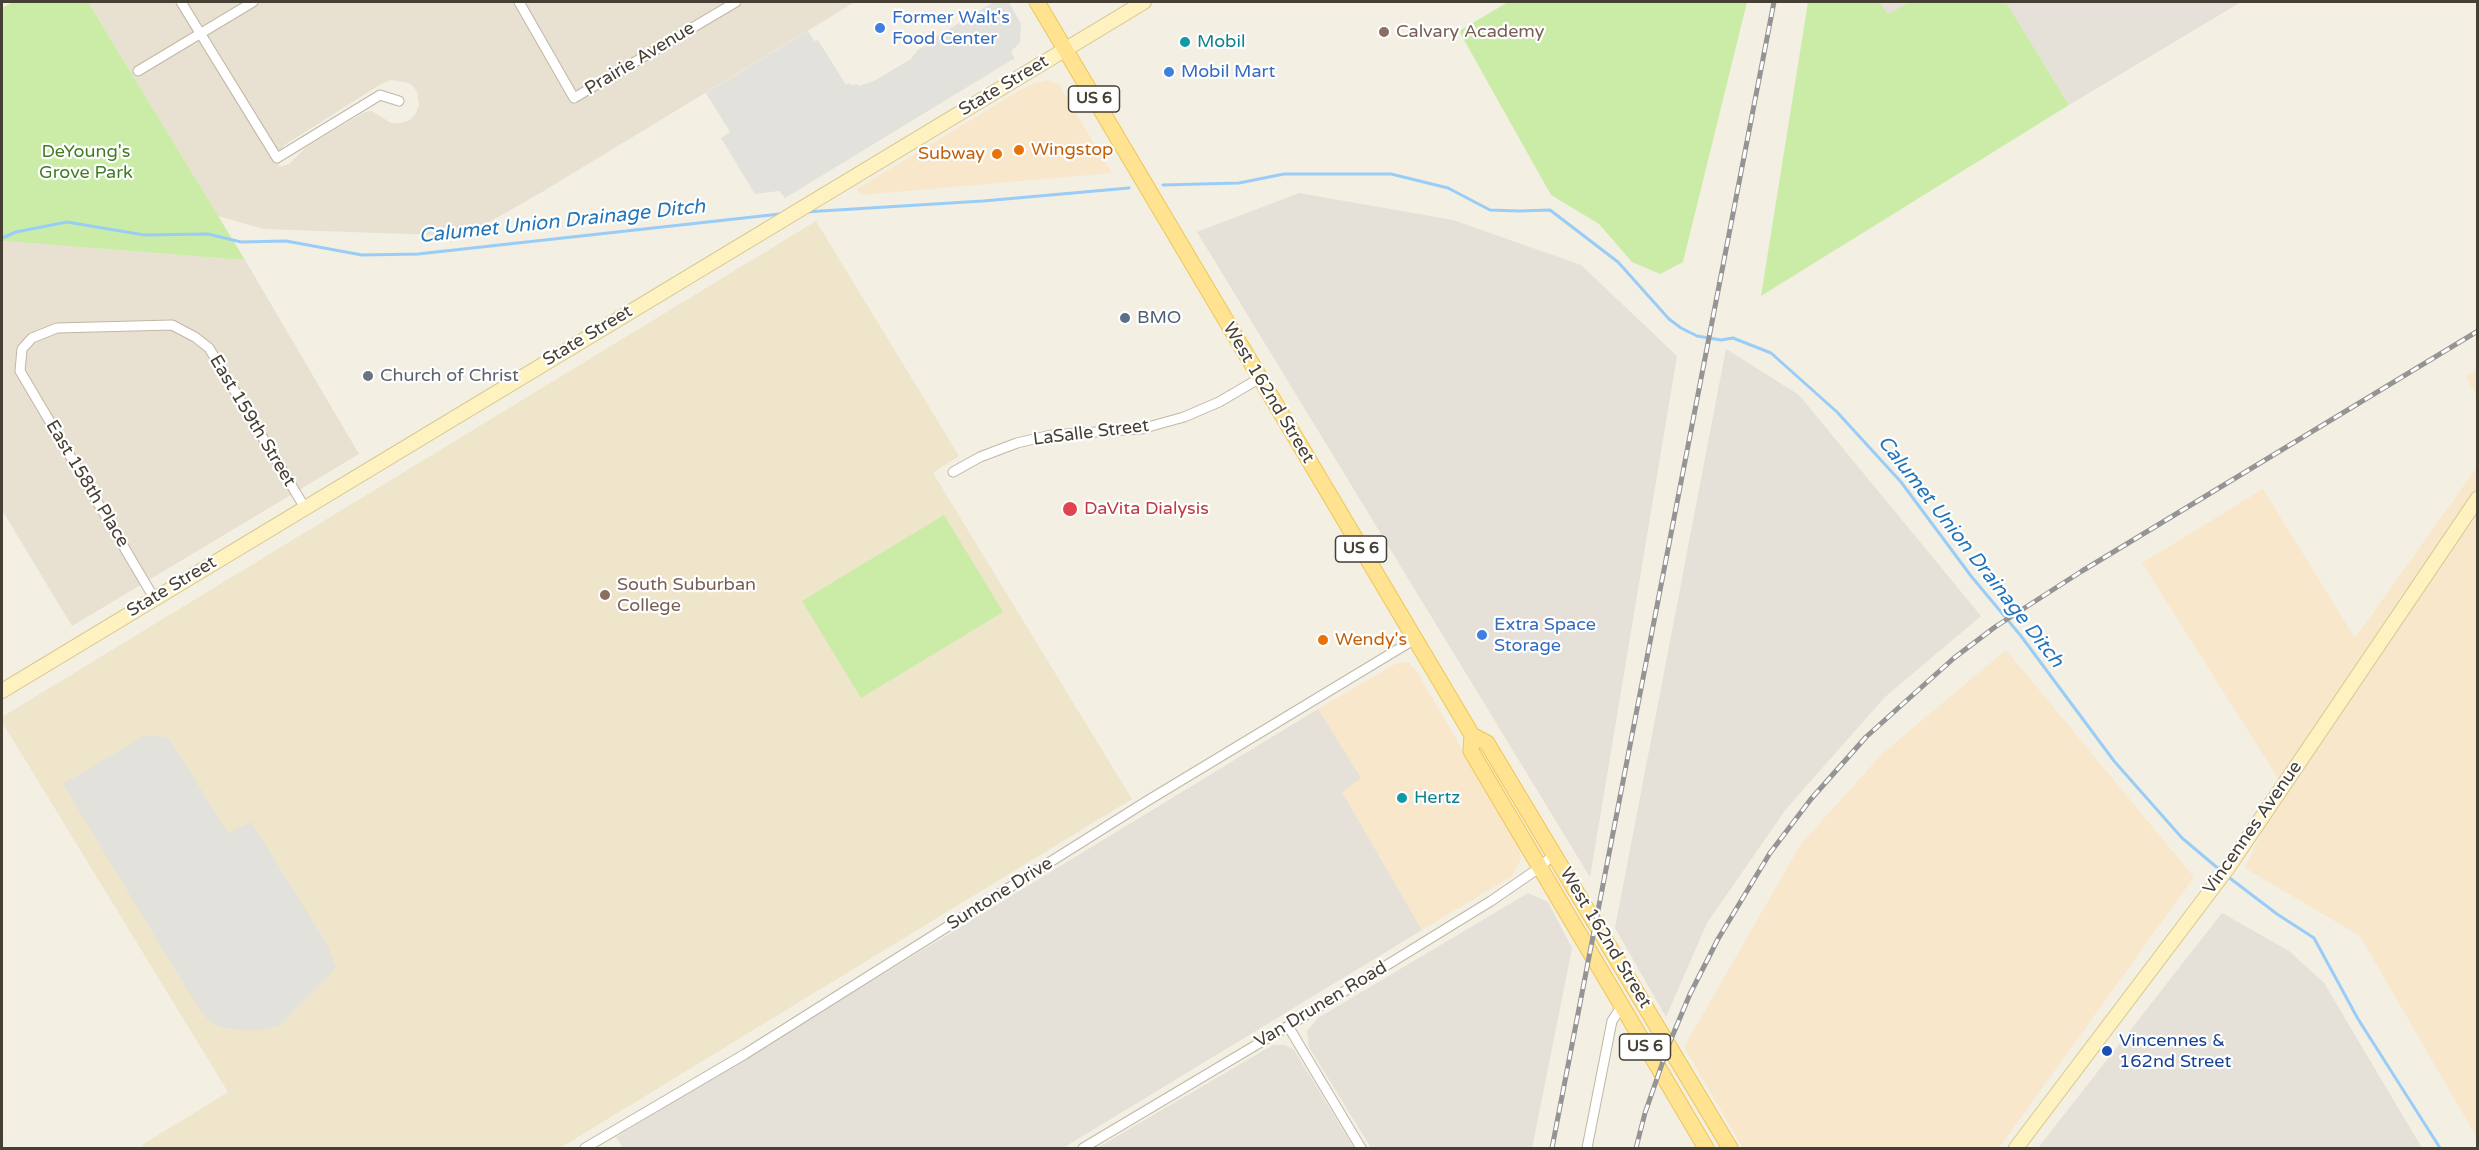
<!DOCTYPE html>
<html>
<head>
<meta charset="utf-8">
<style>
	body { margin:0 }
	#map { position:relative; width:2479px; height:1150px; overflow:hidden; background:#f3efe3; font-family:"Varela Round",sans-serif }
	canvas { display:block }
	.frame { position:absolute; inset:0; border:3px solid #463f33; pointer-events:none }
</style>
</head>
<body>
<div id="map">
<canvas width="2479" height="1150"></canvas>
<div class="frame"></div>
</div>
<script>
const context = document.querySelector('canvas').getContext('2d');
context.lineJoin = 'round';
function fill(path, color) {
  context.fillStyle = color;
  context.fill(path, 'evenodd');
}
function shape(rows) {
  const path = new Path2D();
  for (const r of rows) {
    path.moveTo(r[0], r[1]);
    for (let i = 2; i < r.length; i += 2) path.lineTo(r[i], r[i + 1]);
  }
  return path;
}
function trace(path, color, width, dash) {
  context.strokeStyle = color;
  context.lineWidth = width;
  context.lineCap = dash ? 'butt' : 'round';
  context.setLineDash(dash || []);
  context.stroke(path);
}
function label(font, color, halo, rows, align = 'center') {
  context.font = font + ' "Varela Round",sans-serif';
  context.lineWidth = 4.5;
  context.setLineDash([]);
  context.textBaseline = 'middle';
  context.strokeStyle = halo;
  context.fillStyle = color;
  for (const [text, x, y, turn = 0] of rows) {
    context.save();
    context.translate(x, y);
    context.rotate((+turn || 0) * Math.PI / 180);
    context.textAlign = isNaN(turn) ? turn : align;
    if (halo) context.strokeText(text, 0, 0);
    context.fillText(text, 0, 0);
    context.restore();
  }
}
const residential = shape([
	[88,2,855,2,542,192,465,236,264,229,218,216],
	[391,80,409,83,417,91,419,105,416,113,410,120,401,123,391,123,372,111,365,112,306,147,289,164,279,167,283,146,381,84],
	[3,241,245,260,359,454,72,626,2,510]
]);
const commercial = shape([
	[1048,80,1059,85,1112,173,861,195,857,189,1017,92,1034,83],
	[2477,369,2477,397,2466,377],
	[2477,467,2477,1138,2360,936,2245,868,2283,786,2142,563,2263,489,2355,638],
	[2006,650,2194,877,1999,1148,1743,1148,1684,1047,1801,844,1883,753],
	[1408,662,1417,672,1519,846,1521,859,1512,876,1422,930,1342,792,1318,709,1397,663]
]);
const industrial = shape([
	[1880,2,1909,2,1888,14],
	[2006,2,2241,2,2069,105],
	[1299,193,1453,220,1581,265,1677,356,1590,877,1197,232],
	[1726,349,1799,395,1981,616,1885,697,1786,809,1707,923,1666,1017,1615,928],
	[1318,709,1361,778,1342,792,1422,930,1063,1148,623,1148,616,1137],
	[1528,893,1548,902,1572,948,1532,1148,1371,1148,1309,1047,1307,1031,1318,1018],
	[2222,913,2289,951,2324,983,2422,1148,2038,1148],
	[1273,1045,1285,1045,1294,1050,1354,1148,1097,1148]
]);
const education = shape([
	[816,221,959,456,933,473,1132,799,560,1148,144,1148,142,1145,228,1092,2,722,2,717]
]);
const green = shape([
	[13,2,88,2,245,260,3,241,2,243,2,8],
	[1508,2,1747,2,1683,262,1660,274,1632,262,1599,224,1551,195,1459,31],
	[1808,2,1880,2,1888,14,1909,2,2006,2,2069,105,1761,296],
	[944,515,1003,612,861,698,802,601]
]);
const parking = shape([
	[994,2,1009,2,1021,24,1020,42,1011,52,1015,58,785,198,779,191,755,194,721,138,730,132,706,93,808,31,814,41,818,40,846,85,850,83,852,86,857,84,859,86,874,81,911,59,918,50,935,40,934,38],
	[144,736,168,737,228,833,251,822,327,944,336,968,279,1026,263,1030,241,1030,220,1027,209,1021,194,1001,63,784]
]);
const stream = shape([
	[1163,185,1239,183,1284,174,1391,174,1448,188,1490,210,1519,211,1550,210,1618,262,1669,319,1681,328,1697,336,1721,340,1733,338,1771,353,1837,412,1901,482,1971,576,2021,636,2114,761,2182,838,2220,870],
	[805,212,983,201,1129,188],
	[2,238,16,232,67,222,144,235,208,234,241,242,286,241,362,255,418,254,780,214],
	[2227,876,2277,914,2314,938,2358,1019,2440,1148]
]);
const street = shape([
	[181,2,277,158,380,95,399,101],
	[519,2,574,98,736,2],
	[138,71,253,2],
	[953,472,980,457,1017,443,1051,435,1141,429,1184,417,1219,402,1260,378],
	[154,598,20,371,22,349,32,338,57,328,172,325,195,337,209,348,305,508],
	[1288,1026,1361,1148],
	[585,1148,745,1054,1147,801,1415,639],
	[1083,1148,1288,1026,1491,901,1539,868,1554,854],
	[1587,1148,1612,1021,1621,1007]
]);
const secondary = shape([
	[2,691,1144,2],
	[2016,1148,2227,869,2478,498]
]);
const primary = shape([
	[1037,2,1472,735,1487,743,1730,1148],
	[1472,735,1471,751,1706,1148]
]);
const rail = shape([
	[1552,1148,1774,2],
	[1636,1148,1645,1113,1669,1044,1690,994,1718,939,1770,853,1811,799,1866,737,1954,658,1995,627,2082,571,2478,331]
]);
const markers = [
	[880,28,6,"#3f7fe0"],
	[1384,32,6,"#8d6e63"],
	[1185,42,6,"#0f9aa8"],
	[1169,72,6,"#3f7fe0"],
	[1019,150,6,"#e8710a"],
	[997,154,6,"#e8710a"],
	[1125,318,6,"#5c6f8a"],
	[368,376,6,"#6b7280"],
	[1070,509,8,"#e0444e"],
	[605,595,6,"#8d6e63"],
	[1482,635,6,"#3f7fe0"],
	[1323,640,6,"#e8710a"],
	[1402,798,6,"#0f9aa8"],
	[2107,1051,6,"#1a4fb4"]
];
const shields = [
	[1094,99,51],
	[1361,549,51],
	[1645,1047,51]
];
const shieldNames = [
	["US 6",1094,99],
	["US 6",1361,549],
	["US 6",1645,1047]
];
const shopNames = [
	["Former Walt's",892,18],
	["Food Center",892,39],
	["Mobil Mart",1181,72],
	["Extra Space",1494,625],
	["Storage",1494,646]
];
const educationNames = [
	["Calvary Academy",1396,32],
	["South Suburban",617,585],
	["College",617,606]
];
const cultureNames = [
	["Mobil",1197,42],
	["Hertz",1414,798]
];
const streetNames = [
	["Prairie Avenue",640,59,-31],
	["State Street",1004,86,-31],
	["State Street",588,336,-31],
	["West 162nd Street",1268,393,59],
	["East 159th Street",252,421,59],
	["LaSalle Street",1091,433,-7],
	["East 158th Place",87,484,59],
	["State Street",172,587,-31],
	["Vincennes Avenue",2253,828,-55],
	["Suntone Drive",1000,894,-32],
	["West 162nd Street",1605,938,59],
	["Van Drunen Road",1321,1005,-31]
];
const foodNames = [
	["Wingstop",1031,150],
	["Subway",985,154,"right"],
	["Wendy's",1335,640]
];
const parkNames = [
	["DeYoung's",86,152],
	["Grove Park",86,173]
];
const serviceNames = [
	["BMO",1137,318]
];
const worshipNames = [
	["Church of Christ",380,376]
];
const healthNames = [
	["DaVita Dialysis",1084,509]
];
const transitNames = [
	["Vincennes &",2119,1041],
	["162nd Street",2119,1062]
];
const waterNames = [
	["Calumet Union Drainage Ditch",562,222,-6],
	["Calumet Union Drainage Ditch",1970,552,52]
];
fill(residential, '#e8e1d1');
fill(commercial, '#f8e7cb');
fill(industrial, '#e5e0d8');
fill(education, '#eee5cb');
fill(green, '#cbeca7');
fill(parking, '#e3e1dc');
trace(stream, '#99cdf7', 3);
trace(street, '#c0b7a5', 11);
trace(secondary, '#d7c78e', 16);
trace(primary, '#efc656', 17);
trace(street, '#fff', 9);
trace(secondary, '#fff2c1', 14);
trace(primary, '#ffe390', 15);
trace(rail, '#949494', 5);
trace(rail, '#fff', 3, [9]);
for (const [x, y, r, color] of markers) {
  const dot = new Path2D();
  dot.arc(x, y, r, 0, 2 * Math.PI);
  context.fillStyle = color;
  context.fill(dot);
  trace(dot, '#fff', 2);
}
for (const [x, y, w] of shields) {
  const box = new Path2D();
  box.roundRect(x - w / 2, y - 13, w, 26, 4.5);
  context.fillStyle = '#fff';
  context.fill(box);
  trace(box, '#463f33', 1.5);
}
label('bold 16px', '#463f33', null, shieldNames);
label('18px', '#366cbe', '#fff', shopNames, 'left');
label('18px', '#785e54', '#fff', educationNames, 'left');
label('18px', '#0d838f', '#fff', cultureNames, 'left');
label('18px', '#463f33', '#fff', streetNames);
label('18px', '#c56008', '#fff', foodNames, 'left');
label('18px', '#417c21', '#fff', parkNames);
label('18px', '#4e5e75', '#fff', serviceNames, 'left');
label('18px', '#5b616d', '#fff', worshipNames, 'left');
label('18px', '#be3a42', '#fff', healthNames, 'left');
label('18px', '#164399', '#fff', transitNames, 'left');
label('italic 20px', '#2275bb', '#fff', waterNames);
</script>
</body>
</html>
